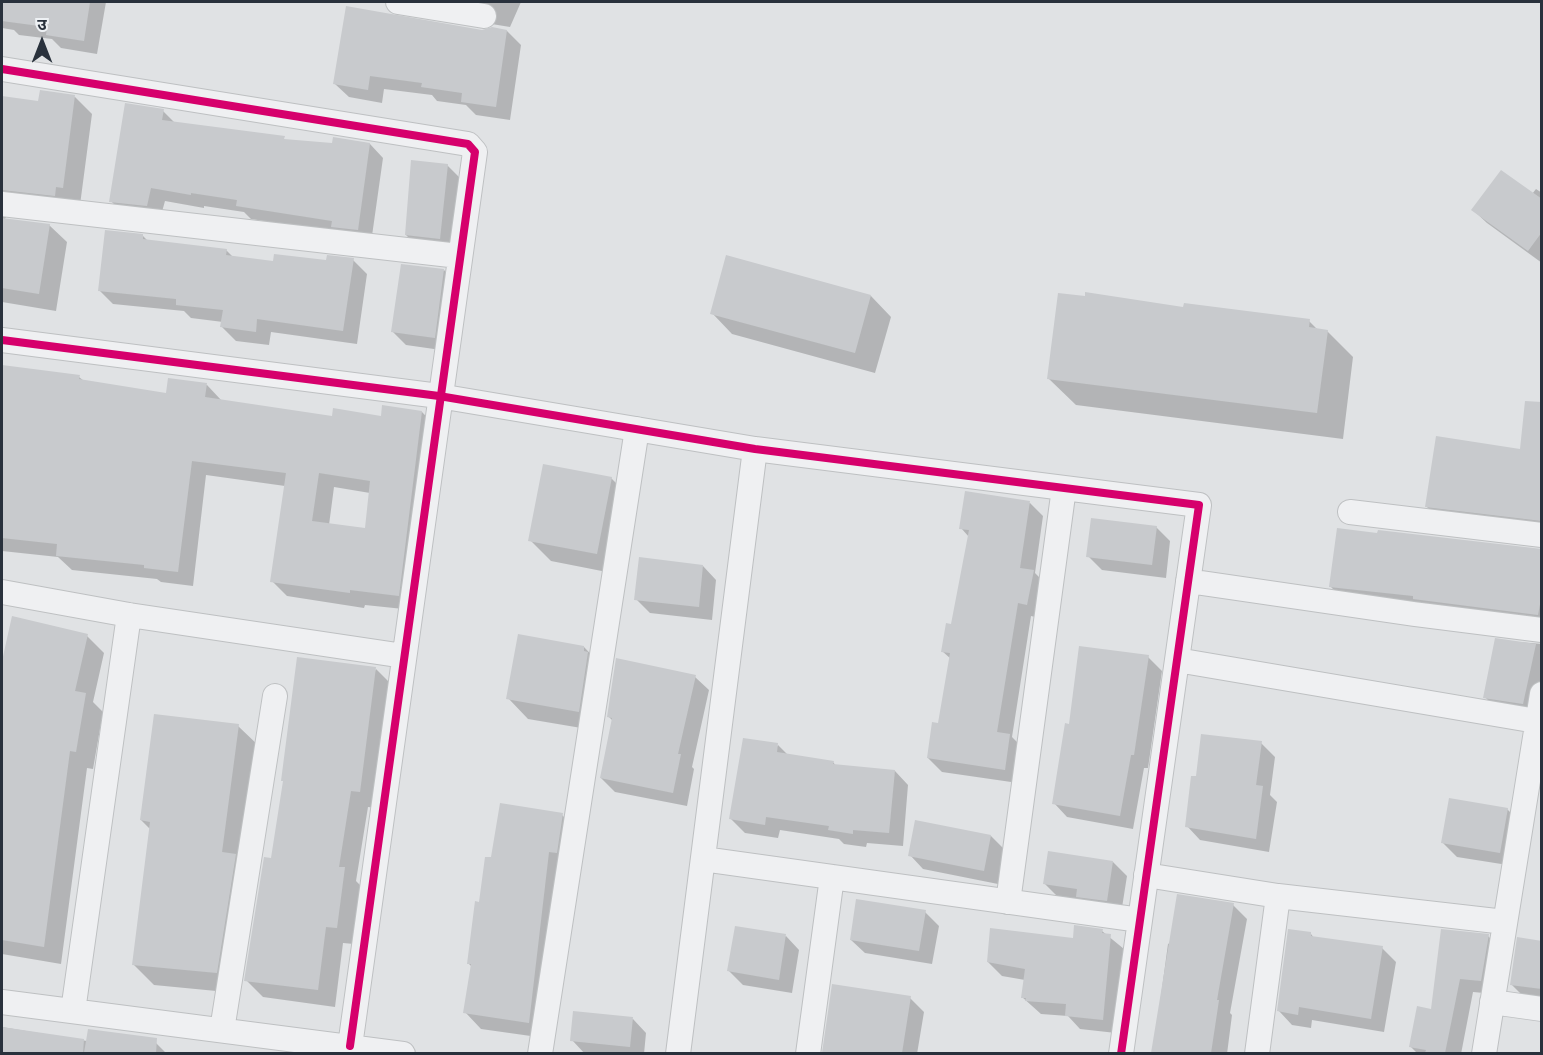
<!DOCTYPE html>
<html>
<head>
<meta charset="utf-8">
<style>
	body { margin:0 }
	#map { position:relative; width:1543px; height:1055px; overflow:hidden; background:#e0e2e4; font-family:"Exo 2","Noto Sans Devanagari",sans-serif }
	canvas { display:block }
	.frame { position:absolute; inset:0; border:3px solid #29313c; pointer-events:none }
	.north { position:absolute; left:12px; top:12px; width:60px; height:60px; -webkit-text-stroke:4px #eef1f4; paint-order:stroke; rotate:0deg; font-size:16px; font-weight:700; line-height:24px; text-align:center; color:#29313c }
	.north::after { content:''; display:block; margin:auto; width:21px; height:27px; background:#29313c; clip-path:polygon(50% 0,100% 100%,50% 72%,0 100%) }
</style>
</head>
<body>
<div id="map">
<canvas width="1543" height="1055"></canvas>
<div class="frame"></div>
<div class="north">उ</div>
</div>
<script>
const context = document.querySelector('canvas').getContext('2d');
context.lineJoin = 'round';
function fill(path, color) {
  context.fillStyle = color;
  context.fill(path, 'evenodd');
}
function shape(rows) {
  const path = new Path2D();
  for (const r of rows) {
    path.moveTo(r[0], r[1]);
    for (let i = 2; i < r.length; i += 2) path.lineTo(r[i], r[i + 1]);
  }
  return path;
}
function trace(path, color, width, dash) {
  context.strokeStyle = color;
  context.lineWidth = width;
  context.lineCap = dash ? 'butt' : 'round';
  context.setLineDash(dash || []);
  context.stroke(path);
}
const shadow = shape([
	[2,2,106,2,97,54,61,48,52,39,19,35,14,30,2,28],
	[419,2,521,2,510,27,449,17],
	[507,31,521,45,510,120,476,115,466,105,437,101,432,95,384,89,382,103,349,97,335,84,482,32],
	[2,97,40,103,75,97,92,114,80,205,14,207,4,220,49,225,67,242,56,311,2,302],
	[163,111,175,123,286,140,333,145,370,144,383,158,371,243,339,233,251,219,244,212,204,206,204,208,165,201,160,219,124,215,111,201],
	[447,165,461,179,453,253,420,249,406,235],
	[1536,189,1542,193,1542,263,1487,223,1473,210,1532,194],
	[143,236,148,241,226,250,234,258,274,262,353,260,367,274,357,344,271,332,269,345,236,341,222,327,223,322,191,318,184,311,113,304,99,290],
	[444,270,457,284,448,351,406,345,392,331],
	[871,296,891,317,875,373,732,334,712,313],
	[1185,308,1309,321,1318,330,1327,331,1353,357,1343,439,1076,405,1049,379],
	[2,367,79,377,84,381,168,394,207,385,222,401,333,417,382,418,422,412,437,428,413,610,365,605,364,608,287,596,272,581,285,486,206,475,193,586,161,582,157,579,72,570,58,557,2,551],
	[334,487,370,493,366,530,329,525],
	[1542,450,1542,532,1440,520,1426,506,1521,451],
	[611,478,632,499,617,574,551,561,530,540],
	[1030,503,1043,516,1035,573,1047,585,1040,618,1031,616,1012,737,1024,749,1018,783,942,772,928,758,939,724,951,659,942,651,952,626,969,537,961,528],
	[1156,527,1170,541,1166,578,1102,570,1088,556],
	[1542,550,1542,627,1345,601,1331,587],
	[703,566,716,580,712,620,650,613,636,599],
	[13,618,87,636,104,653,93,702,103,712,93,769,87,768,61,964,2,954,2,667],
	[1496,640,1542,644,1542,703,1537,717,1498,711,1485,697],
	[584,647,604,668,599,731,528,719,508,698],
	[1148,657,1162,671,1148,768,1144,768,1133,829,1067,817,1054,803,1070,726],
	[376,669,393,686,377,808,368,807,356,881,361,886,354,944,343,943,335,1007,263,997,246,980,272,860],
	[695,677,709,690,692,767,694,769,687,806,615,792,601,778,613,721,608,716],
	[238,726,259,746,237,993,154,985,133,964,150,829,141,820],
	[1261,743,1275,757,1270,795,1277,802,1269,852,1200,840,1187,826,1197,778],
	[778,745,788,755,833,762,836,766,895,771,908,785,903,846,867,843,866,847,844,844,839,839,780,830,778,838,745,833,731,819],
	[1507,809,1521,823,1514,866,1457,857,1443,843],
	[562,815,578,831,545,1038,481,1029,465,1012,472,967,468,963,480,903,492,859],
	[991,836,1005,850,998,884,923,869,910,855],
	[1113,862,1127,876,1121,914,1059,898,1045,884],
	[1233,905,1247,919,1230,1013,1232,1015,1227,1054,1153,1054,1168,944],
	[925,912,939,926,932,964,865,953,851,940],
	[1102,931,1124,949,1116,1033,1080,1029,1068,1016,1041,1014,1022,997,1025,980,1002,976,988,962],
	[1311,934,1314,938,1382,948,1396,962,1384,1032,1312,1020,1311,1028,1292,1025,1279,1011],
	[786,936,799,950,792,993,743,985,729,971],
	[1488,936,1502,950,1495,994,1473,992,1461,1054,1418,1054,1411,1047,1432,1011],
	[1542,942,1542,1003,1525,998,1511,984],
	[833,986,910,998,924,1012,917,1054,824,1054],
	[633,1019,646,1033,644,1054,585,1054,572,1040],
	[2,1027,87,1041,152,1039,167,1054,2,1054]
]);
const building = shape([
	[2,2,90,2,84,41,46,35,47,27,2,21],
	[346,6,482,30,492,27,507,30,496,107,461,102,462,93,421,87,422,83,370,76,368,90,333,84],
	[40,90,75,95,63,188,56,187,55,196,2,190,2,96,38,101],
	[125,103,164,109,162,120,285,136,284,139,332,143,333,137,370,143,358,230,331,227,332,221,236,206,237,200,191,193,191,195,151,188,147,206,109,202],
	[411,160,448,164,440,239,405,235],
	[1501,170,1542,199,1542,232,1528,251,1471,210],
	[2,218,50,224,39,294,2,288],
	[105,230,143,234,143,239,227,249,226,255,273,261,274,254,326,260,327,255,354,258,343,331,257,319,256,332,220,327,223,310,176,305,176,299,98,291],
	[726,255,871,295,855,353,710,314],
	[401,264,444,269,435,338,391,332],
	[1085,292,1183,307,1184,303,1310,319,1309,327,1328,330,1317,413,1047,379,1058,293,1085,296],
	[2,365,80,375,79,379,166,393,168,378,207,383,205,397,332,416,333,408,381,416,382,405,422,411,399,596,350,590,350,593,270,582,286,473,192,461,178,572,144,568,144,565,56,556,57,544,2,538],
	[319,473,370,481,365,528,312,521],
	[1525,401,1542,402,1542,521,1425,507,1436,436,1520,449],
	[543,464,612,477,597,554,528,541],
	[965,491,1030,501,1020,568,1034,570,1027,605,1018,603,997,732,1010,734,1005,770,927,758,932,722,938,723,950,653,941,652,946,623,951,624,969,530,959,529],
	[1091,518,1157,526,1152,565,1086,557],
	[1337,528,1377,533,1378,530,1542,549,1542,593,1538,615,1413,599,1413,596,1329,587],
	[639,557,703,565,699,607,634,600],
	[12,616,88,634,75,691,86,693,76,752,70,751,44,947,2,940,2,661],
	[518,634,584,646,584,651,588,652,579,712,506,699],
	[1495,638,1536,644,1523,704,1483,698],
	[1079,646,1149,655,1134,755,1131,755,1120,816,1052,804,1065,723,1069,724],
	[297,657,376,667,360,792,351,791,339,867,345,867,337,928,326,927,318,990,244,981,264,857,271,858,283,781,281,781],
	[616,658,696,675,678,754,681,754,673,793,600,778,612,718,607,717],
	[154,714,239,724,222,852,236,854,217,973,132,965,150,822,140,820],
	[1201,734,1262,741,1256,785,1263,786,1256,839,1185,827,1191,776,1196,776],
	[743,738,778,743,777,752,834,761,833,764,895,770,889,833,853,830,853,834,828,830,829,826,766,817,765,825,729,819],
	[1449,798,1508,808,1500,853,1441,843],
	[500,803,563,813,557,853,549,852,529,1023,463,1013,471,964,467,964,475,901,479,902,485,857,491,857],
	[915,820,991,835,984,871,908,856],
	[1048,851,1113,861,1107,901,1076,897,1077,889,1043,884],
	[1177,894,1234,903,1217,1000,1219,1000,1211,1053,1151,1053],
	[856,899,926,910,919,951,850,940],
	[1074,925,1103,929,1102,933,1111,934,1103,1020,1065,1016,1066,1004,1025,1001,1026,998,1021,998,1025,969,987,962,990,928,1073,938],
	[735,926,786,934,779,980,727,971],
	[1288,929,1311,932,1311,936,1383,946,1371,1019,1299,1007,1298,1015,1277,1011],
	[1441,929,1489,934,1481,981,1460,979,1445,1053,1425,1053,1426,1050,1409,1047,1417,1006,1431,1009],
	[1517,937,1542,941,1542,989,1510,985],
	[832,984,911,996,902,1053,822,1053],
	[573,1011,633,1017,630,1047,570,1041],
	[2,1027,84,1039,83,1053,2,1053],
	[88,1029,157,1038,156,1053,84,1053]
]);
const street = shape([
	[398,2,484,16],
	[2,69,468,144,475,152,350,1046],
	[2,204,459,256],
	[2,340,439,396,755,449,1199,505,1121,1054],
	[1350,512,1542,535],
	[1188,581,1414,614,1542,630],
	[2,592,129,615,404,656],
	[1177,660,1542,722],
	[703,859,1140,920],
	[1146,875,1278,896,1257,1054],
	[1278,896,1505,922],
	[1008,902,1064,488],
	[2,1002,403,1054],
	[1492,1002,1542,1009],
	[73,1011,129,615],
	[222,1030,275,696],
	[540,1054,637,429],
	[678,1054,755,449],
	[808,1054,832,877],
	[1484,1054,1542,694]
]);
const cycleway = shape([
	[2,69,468,144,475,152,350,1046],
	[2,340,439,396,755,449,1199,505,1121,1054]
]);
fill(shadow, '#0003');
fill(building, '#c8cacd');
trace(street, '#bec0c2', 26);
trace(street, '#eff0f2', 24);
trace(cycleway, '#d6006c', 8);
</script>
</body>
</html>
